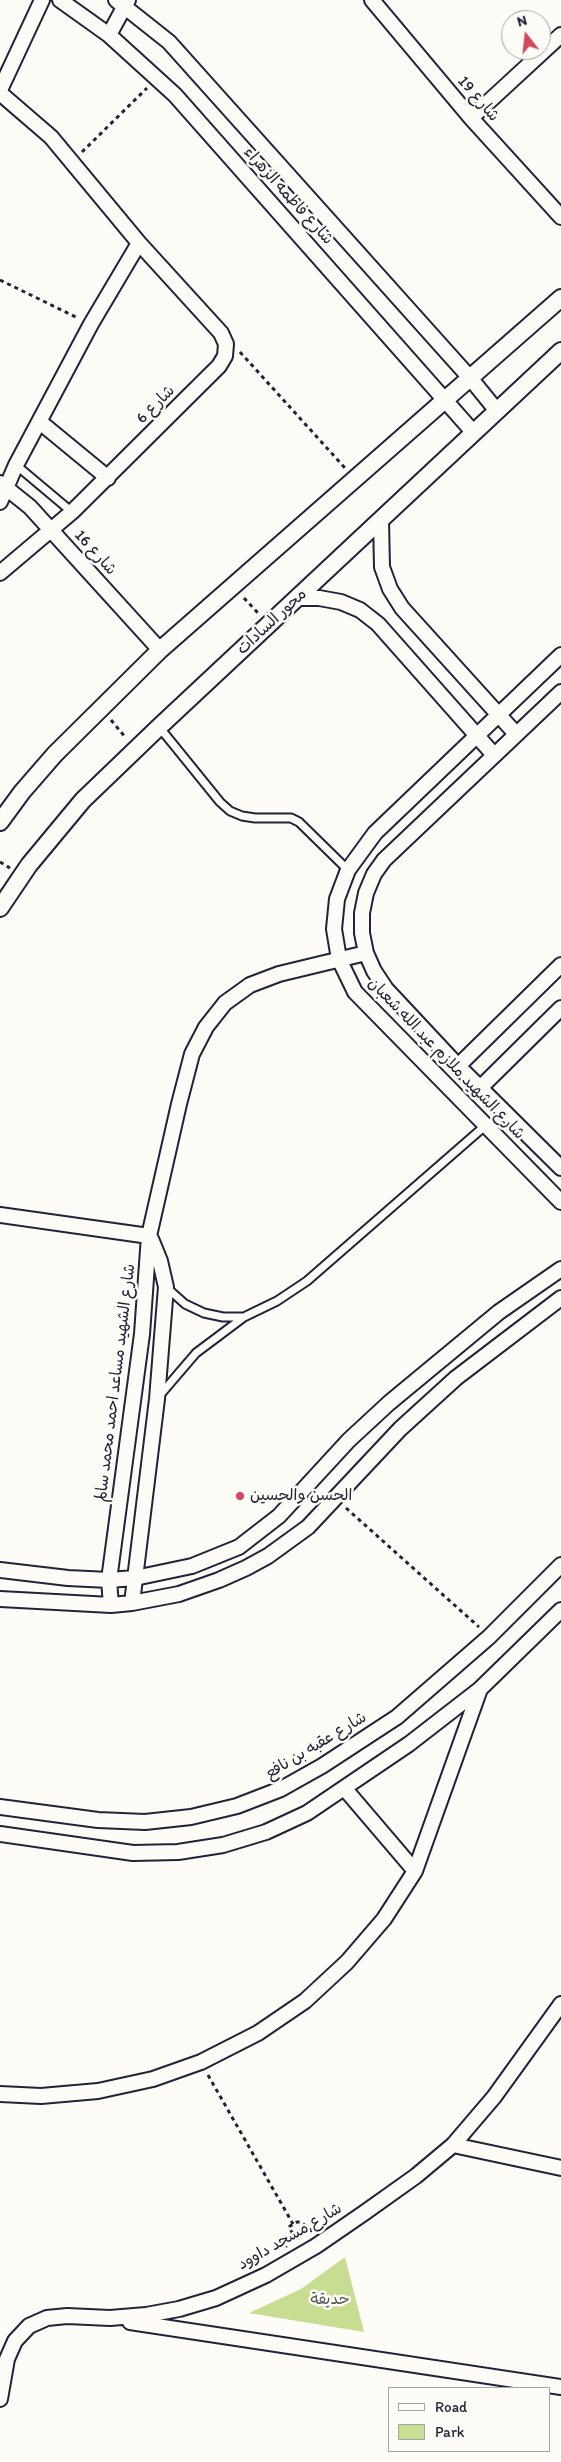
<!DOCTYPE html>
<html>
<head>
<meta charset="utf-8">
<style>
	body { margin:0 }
	#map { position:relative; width:561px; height:2462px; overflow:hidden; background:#fdfcf7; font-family:Itim,sans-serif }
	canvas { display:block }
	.legend { position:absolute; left:388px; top:2387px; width:162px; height:65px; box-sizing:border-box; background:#fdfcf7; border:1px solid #a5a5ac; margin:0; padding:6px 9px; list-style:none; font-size:15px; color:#22223b }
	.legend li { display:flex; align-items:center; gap:10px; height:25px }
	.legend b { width:25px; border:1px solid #a5a5ac }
	.north { position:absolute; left:501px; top:10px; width:50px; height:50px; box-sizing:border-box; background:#fdfcf7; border:1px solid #a5a5ac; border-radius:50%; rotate:344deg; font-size:14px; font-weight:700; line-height:20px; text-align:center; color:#22223b }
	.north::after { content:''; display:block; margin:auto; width:18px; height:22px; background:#d1495b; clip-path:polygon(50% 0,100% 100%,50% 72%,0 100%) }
</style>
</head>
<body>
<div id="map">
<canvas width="561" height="2462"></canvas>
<ul class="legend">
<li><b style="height:6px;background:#fdfcf7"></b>Road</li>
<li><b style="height:14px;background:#c7dd92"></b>Park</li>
</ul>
<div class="north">N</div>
</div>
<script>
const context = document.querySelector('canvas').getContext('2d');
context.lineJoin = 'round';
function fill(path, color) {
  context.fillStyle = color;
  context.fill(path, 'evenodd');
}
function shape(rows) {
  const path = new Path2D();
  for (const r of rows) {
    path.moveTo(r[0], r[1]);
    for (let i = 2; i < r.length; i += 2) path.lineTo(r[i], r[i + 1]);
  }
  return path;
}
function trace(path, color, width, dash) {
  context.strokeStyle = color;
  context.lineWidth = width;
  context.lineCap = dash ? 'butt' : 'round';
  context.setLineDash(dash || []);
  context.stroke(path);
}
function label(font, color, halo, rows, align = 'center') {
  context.font = font + ' Itim,"Playpen Sans Arabic",sans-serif';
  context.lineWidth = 5;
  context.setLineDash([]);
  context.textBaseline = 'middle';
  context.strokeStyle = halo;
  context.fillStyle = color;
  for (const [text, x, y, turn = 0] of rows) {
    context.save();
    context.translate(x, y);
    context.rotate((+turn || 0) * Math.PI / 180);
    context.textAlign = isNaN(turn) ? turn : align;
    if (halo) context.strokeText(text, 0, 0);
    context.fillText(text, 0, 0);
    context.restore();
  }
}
const green = shape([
	[345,2257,364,2332,249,2313,301,2289]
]);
const path = shape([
	[82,152,147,88],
	[0,280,78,318],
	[240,352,345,468],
	[244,598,258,613],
	[111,720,126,738],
	[0,862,10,868],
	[346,1508,479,1627],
	[208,2075,293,2224],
	[299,2239,289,2229,290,2226,297,2222,301,2222,313,2232]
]);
const service = shape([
	[16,465,72,512],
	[160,728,220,802,230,811,242,816,255,818,291,818,299,822,348,870],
	[166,1287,185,1304,204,1313,223,1317,244,1317],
	[160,1395,196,1353,244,1317,277,1301,307,1281,486,1125]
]);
const minor = shape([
	[60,0,109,35,175,95,474,433],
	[116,0,169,42,471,379,497,411],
	[372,0,471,118,561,217],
	[109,35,128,0],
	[0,90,42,0],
	[0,93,51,137,139,243,221,333,226,344,225,356,219,366,72,512,0,573],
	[471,118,561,35],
	[40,422,108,478],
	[0,483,30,507,160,650],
	[0,502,16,465,91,324,139,243],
	[381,520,382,567,390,589,402,608,516,734],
	[297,598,319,598,341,602,360,610,378,624,494,755],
	[561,655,375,833,348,870,337,899,334,929,339,959,355,992,561,1202],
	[561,692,384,860,374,874,366,893,362,913,362,933,366,953,374,971,386,989,458,1066,561,1168],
	[458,1066,561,965],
	[480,1088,561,1008],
	[0,1215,149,1236],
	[0,1570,68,1578,109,1580,135,1578,192,1566,239,1547,279,1516,349,1440,389,1403,499,1312,561,1269],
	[0,1599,111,1605,132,1603,179,1594,219,1580,246,1568,268,1556,308,1527,400,1429,456,1378,561,1298],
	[132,1603,157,1399,166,1287,160,1261,151,1239],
	[111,1605,109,1580,142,1334,149,1236,179,1104,192,1054,206,1027,225,1003,250,985,279,974,366,953],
	[345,1789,415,1871],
	[0,1807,98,1820,145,1822,191,1817,237,1806,281,1789,322,1766,397,1717,489,1637,561,1565],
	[0,1834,133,1853,178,1852,223,1845,266,1832,307,1813,409,1744,480,1689,561,1610],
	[0,2094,41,2096,98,2091,153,2079,201,2062,258,2033,305,2001,347,1962,384,1919,415,1871,480,1689],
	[453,2145,561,2168],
	[130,2322,561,2387],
	[0,2399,7,2359,15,2341,29,2326,47,2318,67,2316,110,2318,146,2315,179,2309,216,2298,266,2275,316,2246,364,2213,416,2176,453,2145,494,2097,561,2004]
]);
const tertiary = shape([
	[0,822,22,792,55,754,160,650,561,298],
	[0,908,29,865,83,800,159,727,561,351]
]);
const markers = [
	[240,1496,5,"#d1495b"]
];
const streetNames = [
	["شارع 19",478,99,49],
	["شارع فاطمه الزهراء",288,196,48],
	["شارع 6",156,405,-45],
	["شارع 16",95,553,48],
	["محور السادات",272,622,-43],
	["شارع الشهيد ملازم عبد الله شعبان",446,1059,46],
	["شارع الشهيد مساعد احمد محمد سالم",116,1383,-83],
	["شارع عقبه بن نافع",316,1746,-31],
	["شارع مسجد داوود",290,2237,-30]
];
const poiNames = [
	["الحسن والحسين",250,1496]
];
const parkNames = [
	["حديقة",330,2300]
];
fill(green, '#c7dd92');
trace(service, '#22223b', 11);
trace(minor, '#22223b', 18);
trace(tertiary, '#22223b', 20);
trace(path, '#22223b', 3, [4, 4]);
trace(service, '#fdfcf7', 7);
trace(minor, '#fdfcf7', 14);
trace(tertiary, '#fdfcf7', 16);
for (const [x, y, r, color] of markers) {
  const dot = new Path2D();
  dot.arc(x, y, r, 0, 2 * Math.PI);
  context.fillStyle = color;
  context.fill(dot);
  trace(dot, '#fdfcf7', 2);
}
label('16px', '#22223b', '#fdfcf7', streetNames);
label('16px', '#22223b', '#fdfcf7', poiNames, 'left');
label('16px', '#545a55', '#fdfcf7', parkNames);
</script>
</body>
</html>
